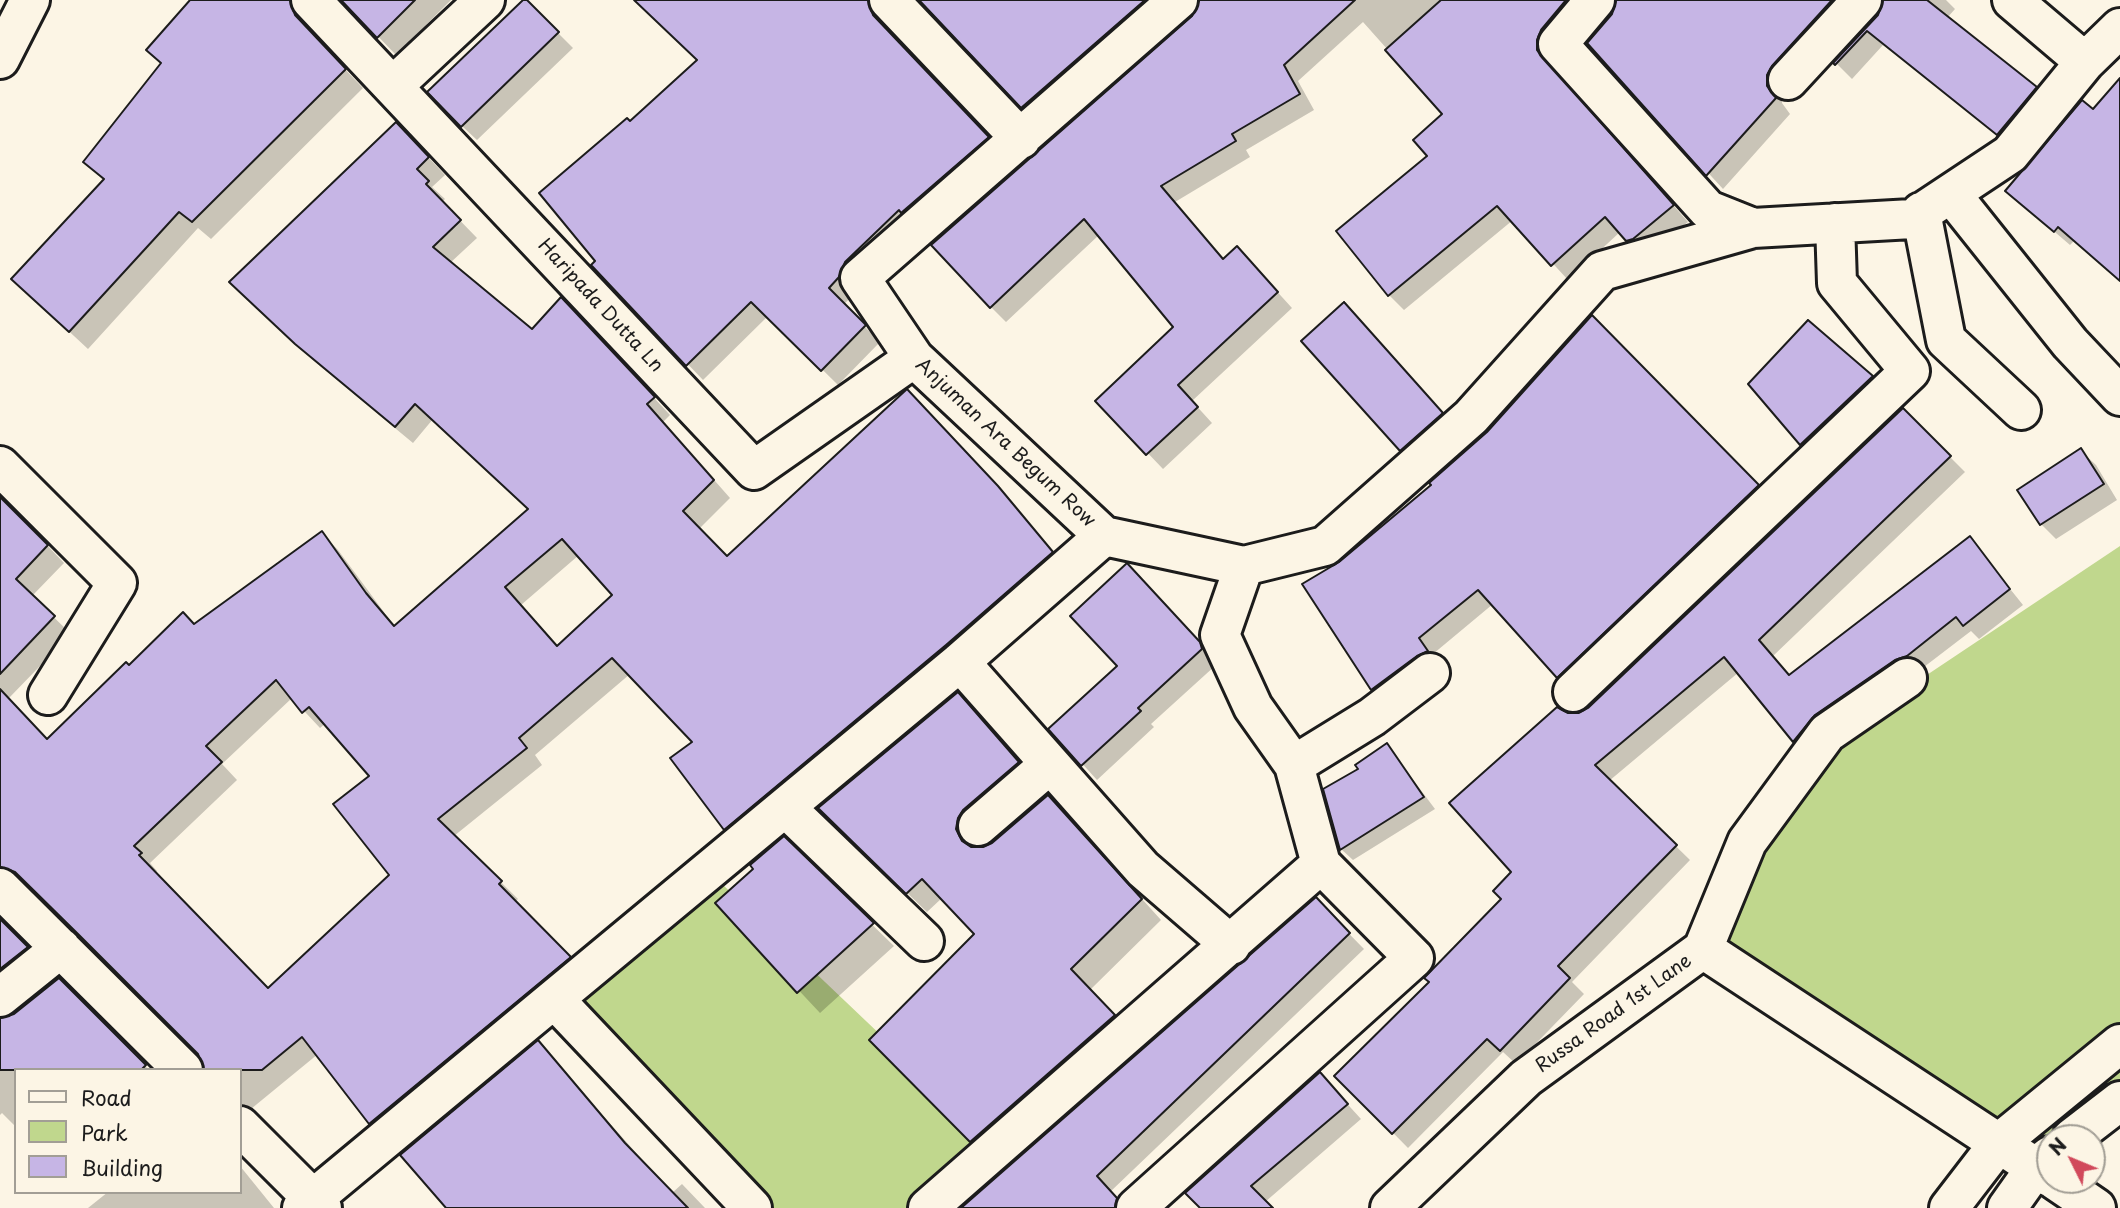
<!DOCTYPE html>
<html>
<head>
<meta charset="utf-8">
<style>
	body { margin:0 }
	#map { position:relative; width:2120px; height:1208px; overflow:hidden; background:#fcf5e5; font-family:"Playpen Sans",sans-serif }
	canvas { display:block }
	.legend { position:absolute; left:14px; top:1068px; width:228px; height:126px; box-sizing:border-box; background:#fcf5e5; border:2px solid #a29e95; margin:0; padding:9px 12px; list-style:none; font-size:21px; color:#1c1c1c }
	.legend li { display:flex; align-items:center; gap:14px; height:35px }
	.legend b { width:35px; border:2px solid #a29e95 }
	.north { position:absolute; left:2036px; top:1124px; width:70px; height:70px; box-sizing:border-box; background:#fcf5e5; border:2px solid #a29e95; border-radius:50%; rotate:313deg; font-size:19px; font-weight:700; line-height:28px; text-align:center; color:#1c1c1c }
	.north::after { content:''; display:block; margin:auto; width:24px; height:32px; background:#d1495b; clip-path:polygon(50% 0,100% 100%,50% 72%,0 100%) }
</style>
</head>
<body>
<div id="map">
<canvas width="2120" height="1208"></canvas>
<ul class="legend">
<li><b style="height:9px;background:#fcf5e5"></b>Road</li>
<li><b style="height:19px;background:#c0d78d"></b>Park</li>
<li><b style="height:19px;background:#c6b5e5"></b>Building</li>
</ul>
<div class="north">N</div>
</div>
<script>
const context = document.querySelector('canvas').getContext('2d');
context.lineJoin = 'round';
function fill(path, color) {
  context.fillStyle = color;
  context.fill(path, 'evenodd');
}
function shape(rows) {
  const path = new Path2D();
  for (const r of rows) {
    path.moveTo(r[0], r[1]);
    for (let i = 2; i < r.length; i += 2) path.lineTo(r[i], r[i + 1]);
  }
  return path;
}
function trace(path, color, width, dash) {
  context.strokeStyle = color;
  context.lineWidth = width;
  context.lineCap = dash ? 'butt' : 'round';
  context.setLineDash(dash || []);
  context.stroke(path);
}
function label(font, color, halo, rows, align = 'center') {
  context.font = font + ' "Playpen Sans",sans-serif';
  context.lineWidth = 7;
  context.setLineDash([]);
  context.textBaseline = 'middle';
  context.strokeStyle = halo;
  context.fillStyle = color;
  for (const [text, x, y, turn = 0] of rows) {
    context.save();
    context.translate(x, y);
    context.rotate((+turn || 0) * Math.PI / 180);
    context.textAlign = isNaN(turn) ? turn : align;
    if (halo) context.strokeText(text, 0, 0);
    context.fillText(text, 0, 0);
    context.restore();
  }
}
const green = shape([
	[2120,546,2120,1122,2050,1153,1716,937,1762,843,1831,739],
	[722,884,990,1139,908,1208,767,1208,571,1000]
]);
const shadow = shape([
	[192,0,318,0,308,12,307,24,312,35,363,88,211,239,198,228,88,349,32,297,104,181,85,162,163,64],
	[343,0,451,0,396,55],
	[525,0,573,48,477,140,462,126],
	[635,0,835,0,888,31,1003,153,843,305,880,342,838,385,768,316,703,380,593,265,598,261,630,123,699,61],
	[920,0,1177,0,1038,122],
	[1201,0,1595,0,1551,56,1552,67,1688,222,1643,256,1620,232,1568,280,1513,220,1404,310,1389,295,1445,114,1363,22,1298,81,1314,110,1246,150,1250,157,1175,202,1224,260,1252,264,1292,308,1192,401,1212,423,1163,469,1098,401,1175,327,1099,235,1006,322,991,307,1194,18],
	[1618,0,1862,0,1782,91,1782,103,1790,114,1723,189,1589,43,1613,15],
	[1885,0,1946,0,1955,9,1947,18,2051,103,2014,149,1883,45,1852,79,1836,63,1885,6],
	[2120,81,2120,281,2074,241,2070,245,2007,191,2093,112],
	[413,141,445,175,432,187,445,199,442,202,477,238,450,263,532,331,578,316,670,415,663,422,730,498,699,529,727,558,924,409,1014,505,1068,569,742,845,725,829,694,742,630,674,535,755,542,765,454,836,518,899,515,902,586,974,387,1139,318,1054,240,1118,240,1070,200,1054,34,889,25,883,12,883,0,891,0,496,64,563,32,596,71,634,8,699,47,741,129,667,194,626,322,533,338,550,395,627,530,510,433,419,413,443,314,361,248,299],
	[579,555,614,595,558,648,521,605],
	[292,698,320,728,326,723,371,776,391,875,268,990,155,873,157,871,150,863,237,780,222,764],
	[1592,318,1772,501,1573,691,1493,604,1433,654,1441,666,1387,704,1372,689,1305,584,1340,564,1433,485,1488,433],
	[1358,320,1456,429,1416,464,1401,450],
	[1853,359,1883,389,1813,455,1751,384],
	[1903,410,1965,472,1773,656,1790,676,1970,539,2023,605,1979,639,1971,631,1809,755,1739,672,1609,781,1690,860,1572,982,1584,994,1516,1064,1503,1052,1408,1148,1337,1076,1431,982,1503,899,1567,715,1579,715,1589,709],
	[2081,451,2096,465,2117,500,2056,539,2041,524],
	[1142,580,1214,659,1216,665,1151,724,1154,727,1097,780,1051,729,1119,666],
	[977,714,1037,782,977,838,976,849,983,849,1067,816,1161,920,1090,990,1133,1036,991,1160,871,1040,976,934,942,898,927,912,840,828],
	[1387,745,1435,809,1353,860,1341,849,1360,770],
	[784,839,894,946,820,1013,717,903],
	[1316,900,1364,949,1110,1192,1125,1208,964,1208],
	[0,921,43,964,0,1002],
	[59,980,149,1070,16,1070,16,1127,2,1113,0,1115,0,1020,14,1016],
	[538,1043,672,1193,682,1184,705,1208,448,1208],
	[1320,1074,1361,1119,1265,1202,1270,1208,1202,1208],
	[240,1166,274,1208,88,1208,108,1192,240,1192]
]);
const building = shape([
	[190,0,290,0,295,15,346,69,192,222,179,212,69,332,11,279,104,179,83,162,161,63,146,50,190,0],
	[341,0,415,0,377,38,341,0],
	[523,0,527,0,559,32,461,127,427,92,523,0],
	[634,0,868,0,873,15,989,137,901,213,899,210,845,262,839,277,829,288,866,325,821,371,751,302,686,366,591,265,595,261,539,193,627,118,630,121,697,60,634,0],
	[919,0,1145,0,1021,108,919,0],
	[1199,0,1355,0,1284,65,1300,94,1232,134,1236,141,1161,186,1223,259,1237,246,1278,292,1178,385,1198,407,1146,455,1095,401,1173,327,1084,219,990,308,931,245,1192,16,1199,0],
	[1441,0,1566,0,1541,30,1537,40,1537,50,1674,205,1633,239,1626,241,1605,217,1551,266,1497,206,1388,296,1336,231,1427,156,1413,140,1442,114,1385,50,1441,0],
	[1616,0,1832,0,1772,66,1767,75,1767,86,1776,98,1706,176,1587,43,1612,14,1616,0],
	[1883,0,1927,0,2037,87,1997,135,1867,31,1835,65,1833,63,1878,15,1883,0],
	[2120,78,2120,281,2058,227,2054,232,2005,191,2082,100,2093,109,2120,78],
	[396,122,429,157,417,169,429,181,426,184,461,220,433,247,532,329,561,297,655,397,647,404,714,480,683,511,727,556,907,389,998,486,1053,552,946,645,724,830,670,758,692,742,612,658,519,738,527,748,438,819,502,881,499,884,571,957,369,1124,302,1037,262,1070,204,1070,198,1054,78,934,15,872,0,867,0,689,47,739,126,662,129,665,183,612,194,624,322,531,366,593,394,626,528,509,415,404,395,427,295,344,229,282,396,122],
	[562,539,612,595,557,646,505,587,562,539],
	[276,680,302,713,309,707,369,776,333,804,389,875,268,988,139,855,142,853,134,846,222,762,206,746,276,680],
	[1344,302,1443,413,1400,451,1301,341,1344,302],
	[1592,315,1759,485,1557,678,1478,590,1419,638,1428,651,1417,656,1371,690,1302,584,1339,562,1431,485,1429,483,1487,432,1592,315],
	[1808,320,1873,376,1800,445,1748,384,1808,320],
	[1903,408,1951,456,1759,640,1789,675,1970,536,2010,589,1963,626,1956,617,1907,656,1895,660,1815,715,1793,742,1724,657,1595,765,1677,845,1558,966,1570,978,1500,1051,1487,1039,1392,1134,1334,1076,1429,982,1424,978,1501,899,1493,891,1511,872,1449,803,1557,707,1568,713,1579,713,1588,708,1903,408],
	[2081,448,2104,484,2040,525,2017,490,2081,448],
	[0,497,48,545,16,579,55,616,0,674,0,497],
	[1127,563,1200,642,1202,649,1138,708,1141,711,1081,766,1048,729,1117,666,1070,616,1127,563],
	[958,692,1019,762,963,810,958,818,956,829,962,841,971,847,983,847,992,843,1048,795,1142,899,1071,969,1115,1015,970,1142,869,1040,974,934,922,879,906,894,818,808,958,692],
	[1387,743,1424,797,1340,850,1323,789,1358,769,1355,765,1387,743],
	[784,836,874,923,797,993,715,903,753,869,750,865,784,836],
	[1316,897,1350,933,1097,1176,1117,1198,1115,1208,961,1208,1316,897],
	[0,919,28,947,0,969,0,919],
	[59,978,146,1065,141,1070,0,1070,0,1018,14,1014,59,978],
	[538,1040,625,1143,688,1208,446,1208,400,1155,538,1040],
	[1320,1072,1348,1104,1251,1186,1273,1208,1200,1208,1185,1193,1320,1072]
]);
const minor = shape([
	[311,0,754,470,914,358],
	[889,0,1021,139],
	[1178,0,860,278,914,358,1104,536,1244,566,1325,546,1471,417,1602,271,1753,228,1912,219,2010,154,2085,62,2120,28],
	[1595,0,1558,44,1708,210,1753,228],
	[2012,0,2085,62],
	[1788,80,1862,0],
	[393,86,485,0],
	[1952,195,2070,343,2120,396],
	[1921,212,1946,340,2021,410],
	[0,466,117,583,48,695],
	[960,662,1143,869,1231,945],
	[1573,692,1910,371,1837,283,1835,223],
	[1294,765,1372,717,1430,673],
	[786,808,924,941],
	[978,826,1050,764],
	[0,888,183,1070],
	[1703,949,1747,842,1827,733,1907,678],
	[0,997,61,948],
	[556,1001,752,1208],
	[240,1126,322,1208],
	[2072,1138,2120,1101],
	[2055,1180,2096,1208],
	[302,1208,960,662,1104,536],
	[928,1208,1321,864],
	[1136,1208,1414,958,1321,864,1294,765,1253,707,1220,635,1244,566],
	[1390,1208,1526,1078,1703,949,2050,1177],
	[1949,1208,1999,1143,2120,1044],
	[2007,1208,2036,1167,2050,1156]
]);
const major = shape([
	[0,59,30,0]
]);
const streetNames = [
	["Haripada Dutta Ln",600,306,47],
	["Anjuman Ara Begum Row",1005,443,43],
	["Russa Road 1st Lane",1614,1014,-36]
];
fill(green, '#c0d78d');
fill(shadow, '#0003');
fill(building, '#c6b5e5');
trace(building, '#1c1c1c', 2);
trace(minor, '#1c1c1c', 44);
trace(major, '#1c1c1c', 44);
trace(minor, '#fcf5e5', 38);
trace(major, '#fcf5e5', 38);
label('19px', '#1c1c1c', '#fcf5e5', streetNames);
</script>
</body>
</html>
